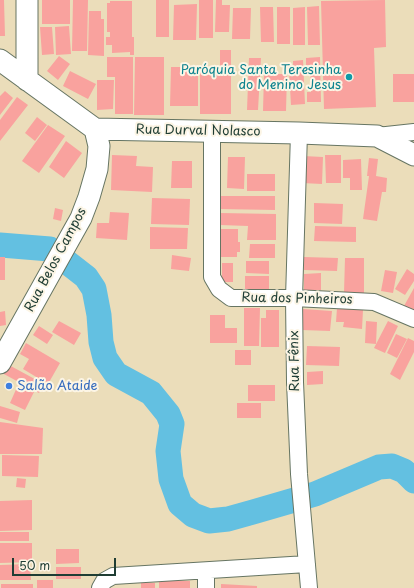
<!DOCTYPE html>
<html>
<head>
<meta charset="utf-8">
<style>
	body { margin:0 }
	#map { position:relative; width:414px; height:588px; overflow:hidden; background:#ebddba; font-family:"Playpen Sans",sans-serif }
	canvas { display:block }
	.scale { position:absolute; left:12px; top:558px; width:104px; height:18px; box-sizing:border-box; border:2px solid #1f3d34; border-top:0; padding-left:5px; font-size:12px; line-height:14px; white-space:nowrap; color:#1f3d34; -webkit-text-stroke:3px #fcf5e5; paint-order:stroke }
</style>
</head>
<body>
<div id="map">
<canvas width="414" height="588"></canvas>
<div class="scale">50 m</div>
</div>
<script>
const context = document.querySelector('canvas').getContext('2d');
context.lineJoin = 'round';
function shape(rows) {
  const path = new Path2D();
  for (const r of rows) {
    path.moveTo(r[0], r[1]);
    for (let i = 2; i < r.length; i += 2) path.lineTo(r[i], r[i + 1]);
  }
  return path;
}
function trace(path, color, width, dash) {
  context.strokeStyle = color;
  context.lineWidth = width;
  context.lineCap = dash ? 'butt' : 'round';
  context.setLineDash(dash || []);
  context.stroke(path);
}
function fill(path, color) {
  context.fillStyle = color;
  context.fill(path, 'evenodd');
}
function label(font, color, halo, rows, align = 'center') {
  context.font = font + ' "Playpen Sans",sans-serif';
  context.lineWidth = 4;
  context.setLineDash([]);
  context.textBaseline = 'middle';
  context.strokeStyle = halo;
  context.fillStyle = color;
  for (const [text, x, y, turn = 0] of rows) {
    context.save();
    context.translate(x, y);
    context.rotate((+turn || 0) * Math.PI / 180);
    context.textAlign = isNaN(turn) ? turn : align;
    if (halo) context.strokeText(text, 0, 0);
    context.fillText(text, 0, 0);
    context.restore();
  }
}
const river = shape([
	[0,245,50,249,86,277,94,289,99,315,101,342,105,358,116,374,151,393,168,414,172,424,168,451,171,479,180,504,193,515,209,521,228,519,253,512,315,494,379,467,392,466,404,471,414,481]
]);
const building = shape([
	[0,0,4,0,5,36,0,36],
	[42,0,70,0,70,24,42,24],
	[73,0,88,0,87,51,72,51],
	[156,0,169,0,169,37,156,37],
	[199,0,213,0,213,38,199,38],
	[216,0,222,0,222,5,230,5,229,32,215,32],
	[385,0,386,47,374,48,376,107,324,109,321,1],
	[110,1,132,1,132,37,134,37,134,55,130,55,130,52,112,53,112,45,106,45,106,37,110,37,110,32,107,32,107,3,110,3],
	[197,4,196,40,173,40,174,5],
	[319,6,320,45,308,45,307,7],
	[260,7,273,7,274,42,261,42],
	[277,7,290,7,290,44,277,44],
	[305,7,305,45,293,45,293,8],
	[233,8,251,8,250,39,232,39],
	[89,11,101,11,101,19,104,19,104,56,88,55],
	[69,26,71,54,56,55,55,27],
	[40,27,52,27,54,54,42,55],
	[220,50,231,50,231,114,200,114,200,69,220,69],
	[59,56,70,64,58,80,47,71],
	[107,57,133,57,133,114,115,114,115,77,107,77],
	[135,57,164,57,164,115,134,115],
	[320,57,321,102,307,102,307,92,311,92,310,65,306,65,306,58],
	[249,58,261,58,258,110,247,110],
	[303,60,305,104,291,105,289,70,293,70,293,61],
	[171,67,198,67,198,106,170,106],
	[70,71,96,84,88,99,63,86],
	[264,74,287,74,286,111,263,111],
	[393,74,414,74,414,102,393,102],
	[97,80,114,80,113,109,97,110],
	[5,91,13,98,0,115,0,96],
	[17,97,28,105,0,141,0,120],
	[37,117,47,125,35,141,25,133],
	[48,125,65,136,39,173,22,161],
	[66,141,82,153,64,178,49,167],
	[112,155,137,156,136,166,153,167,152,192,111,190],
	[325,155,341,155,341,183,326,183],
	[303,156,323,157,322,184,302,183],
	[228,157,245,157,244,189,227,188],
	[369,158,378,159,376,176,387,178,386,192,382,192,377,221,363,219,369,176,367,176],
	[361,159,362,190,350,190,350,178,343,178,343,160],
	[172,161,192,161,192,188,171,188],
	[247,174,275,174,275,191,247,191],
	[219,196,275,196,275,210,218,209],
	[152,198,190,199,189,225,151,224],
	[314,203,343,204,342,224,314,223],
	[55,208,63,210,61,221,53,219],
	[110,212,129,213,127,240,96,238,97,223,109,223],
	[220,213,276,214,276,240,247,240,248,226,220,225],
	[315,226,356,227,356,242,314,241],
	[150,227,188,228,187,249,150,249],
	[216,229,238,229,238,242,240,242,240,252,237,252,237,257,216,257],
	[250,244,275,244,275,258,249,258],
	[172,255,191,258,189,271,171,269],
	[0,257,5,257,5,280,0,280],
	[304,257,338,258,337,271,304,270],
	[345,258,364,258,364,294,344,293],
	[246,261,269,261,269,274,246,273],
	[222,263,233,263,233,282,222,282],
	[407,269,414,274,414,281,405,295,395,289],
	[385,270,397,272,393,293,381,291],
	[321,273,321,290,304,290,304,274],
	[245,276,269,276,269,289,245,289],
	[414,288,414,312,404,306],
	[244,308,260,308,259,346,244,346],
	[337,308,363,310,362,329,343,327,344,322,336,322],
	[303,309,332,311,330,331,302,330],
	[266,310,279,310,279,347,261,347,261,318,266,318],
	[5,311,6,325,0,326,0,312],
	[210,315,225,315,225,328,237,328,237,343,210,343],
	[59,321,81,333,74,345,52,332],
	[366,321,377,322,376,344,365,343],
	[388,321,398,326,385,353,374,348],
	[39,326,53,335,47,344,33,335],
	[396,334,407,339,397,358,387,353],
	[408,338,414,341,414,352,400,380,390,374],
	[26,343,60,363,48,384,23,369,29,359,20,354],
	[307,346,340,347,339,366,306,365],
	[235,350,251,350,251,365,235,365],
	[7,364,44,384,39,393,2,373],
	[323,371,323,384,307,385,307,372],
	[18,385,34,392,25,410,10,403],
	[248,385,275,385,275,401,248,401],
	[237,403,261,403,261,418,237,418],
	[0,406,20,412,17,423,0,418],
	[0,422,43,428,42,454,0,454],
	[2,455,39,456,38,477,2,476],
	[17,478,26,479,25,488,16,487],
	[32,500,32,530,0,531,0,501],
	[0,532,29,532,29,541,0,541],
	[0,543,32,543,32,562,0,563],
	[56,549,79,549,79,563,56,564],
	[30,564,31,580,0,580,0,565],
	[56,567,81,567,81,579,56,579],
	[37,580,53,580,53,588,37,588],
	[159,581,190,581,190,588,159,588],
	[141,583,155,583,155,588,141,588],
	[1,584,33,584,33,588,1,588],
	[221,584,257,586,257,588,221,588]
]);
const minor = shape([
	[212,132,212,277,219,289,231,298,294,298,374,302,414,319],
	[299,133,294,298,295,382,299,474,309,588],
	[377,136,414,132],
	[206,571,206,588],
	[100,588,104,581,113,576,307,564]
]);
const tertiary = shape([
	[0,60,95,129,299,133,377,136,414,155],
	[27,80,27,0],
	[0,363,81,218,89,197,97,169,99,146,95,129]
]);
const markers = [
	[349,77,4,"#0f9aa8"],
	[9,386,4,"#3f7fe0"]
];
const cultureNames = [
	["Paróquia Santa Teresinha",341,70],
	["do Menino Jesus",341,85]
];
const streetNames = [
	["Rua Durval Nolasco",198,131,1],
	["Rua Belos Campos",56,260,-62],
	["Rua dos Pinheiros",297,299,1],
	["Rua Fênix",295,361,-91]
];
const shopNames = [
	["Salão Ataide",17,386]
];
trace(river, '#63c0e1', 25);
fill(building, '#f9a29e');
trace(minor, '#667563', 18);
trace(tertiary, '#667563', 23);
trace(minor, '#fff', 16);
trace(tertiary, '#fff', 21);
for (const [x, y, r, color] of markers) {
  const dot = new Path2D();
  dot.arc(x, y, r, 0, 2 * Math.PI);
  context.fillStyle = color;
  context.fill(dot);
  trace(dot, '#fcf5e5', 1.5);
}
label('13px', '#0d838f', '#fcf5e5', cultureNames, 'right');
label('13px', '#1f3d34', '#fcf5e5', streetNames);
label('13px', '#366cbe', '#fcf5e5', shopNames, 'left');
</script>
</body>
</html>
